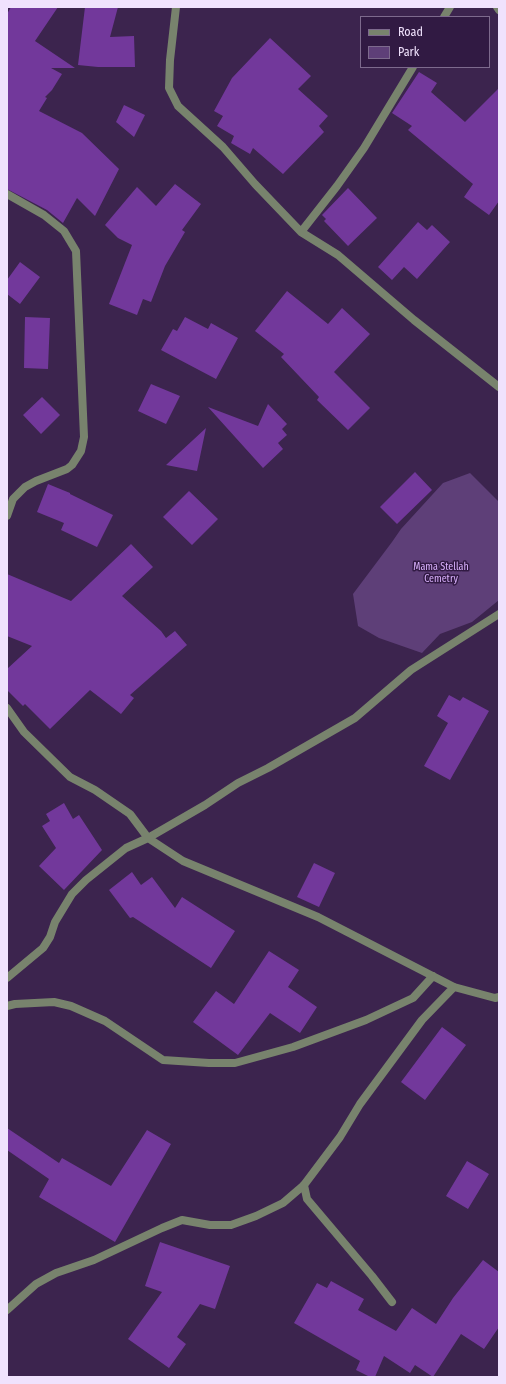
<!DOCTYPE html>
<html>
<head>
<meta charset="utf-8">
<style>
	body { margin:0 }
	#map { position:relative; width:506px; height:1384px; overflow:hidden; background:#3c244e; font-family:"Fira Sans Condensed",sans-serif }
	canvas { display:block }
	.frame { position:absolute; inset:0; border:8px solid #f0e2fd; pointer-events:none }
	.legend { position:absolute; left:360px; top:16px; width:130px; height:52px; box-sizing:border-box; background:#311a43; border:1px solid #7d6a8d; margin:0; padding:5px 7px; list-style:none; font-size:12px; color:#f0e2fd }
	.legend li { display:flex; align-items:center; gap:8px; height:20px }
	.legend b { width:20px; border:1px solid #7d6a8d }
</style>
</head>
<body>
<div id="map">
<canvas width="506" height="1384"></canvas>
<div class="frame"></div>
<ul class="legend">
<li><b style="height:5px;background:#78836d"></b>Road</li>
<li><b style="height:11px;background:#5e3f78"></b>Park</li>
</ul>
</div>
<script>
const context = document.querySelector('canvas').getContext('2d');
context.lineJoin = 'round';
function fill(path, color) {
  context.fillStyle = color;
  context.fill(path, 'evenodd');
}
function shape(rows) {
  const path = new Path2D();
  for (const r of rows) {
    path.moveTo(r[0], r[1]);
    for (let i = 2; i < r.length; i += 2) path.lineTo(r[i], r[i + 1]);
  }
  return path;
}
function trace(path, color, width, dash) {
  context.strokeStyle = color;
  context.lineWidth = width;
  context.lineCap = dash ? 'butt' : 'round';
  context.setLineDash(dash || []);
  context.stroke(path);
}
function label(font, color, halo, rows, align = 'center') {
  context.font = font + ' "Fira Sans Condensed",sans-serif';
  context.lineWidth = 3;
  context.setLineDash([]);
  context.textBaseline = 'middle';
  context.strokeStyle = halo;
  context.fillStyle = color;
  for (const [text, x, y, turn = 0] of rows) {
    context.save();
    context.translate(x, y);
    context.rotate((+turn || 0) * Math.PI / 180);
    context.textAlign = isNaN(turn) ? turn : align;
    if (halo) context.strokeText(text, 0, 0);
    context.fillText(text, 0, 0);
    context.restore();
  }
}
const green = shape([
	[470,473,499,502,499,600,472,622,440,634,422,653,379,638,358,626,353,594,392,542,401,529,443,483]
]);
const building = shape([
	[11,7,58,7,35,41,75,68,51,68,62,74,52,90,45,97,47,98,39,111,82,133,119,169,95,216,77,198,63,223,47,210,7,189,7,14],
	[85,7,118,7,110,37,134,36,135,67,98,67,78,65],
	[270,38,311,76,298,89,328,116,319,126,324,132,283,174,253,148,250,154,231,143,234,136,217,126,223,116,214,111,232,78],
	[419,72,437,83,431,92,465,122,499,88,499,201,489,215,464,197,473,184,408,130,412,126,392,113],
	[124,105,145,115,134,137,116,122],
	[175,184,201,204,182,230,185,232,165,266,151,302,143,299,137,315,109,304,132,245,118,238,105,225,137,187,156,206],
	[348,188,377,218,348,246,324,221,326,219,322,215],
	[418,222,427,230,432,225,450,242,417,279,404,267,392,280,378,267],
	[20,262,40,277,20,304,7,294,7,280],
	[287,291,328,324,342,308,370,334,334,372,370,408,348,430,317,400,319,397,281,357,284,354,255,331],
	[25,317,50,318,48,369,24,368],
	[185,317,208,329,211,323,238,338,216,379,161,350,173,329,177,331],
	[151,384,180,396,166,424,138,411],
	[42,397,60,415,41,434,23,415],
	[268,404,287,424,282,429,287,435,278,443,283,449,263,468,208,407,258,426],
	[206,428,197,471,166,465],
	[415,472,432,490,397,524,380,507],
	[48,484,70,493,70,494,113,515,97,547,61,530,64,523,37,512],
	[189,491,218,519,192,545,163,517],
	[131,544,153,567,122,596,161,631,166,638,175,631,187,645,130,695,134,698,121,714,90,690,50,729,25,704,23,706,7,690,7,669,32,646,7,636,7,574,71,601],
	[449,695,460,701,463,697,489,711,450,780,424,766,448,723,437,716],
	[64,803,73,819,79,815,102,850,64,890,39,866,56,848,42,826,50,821,46,814],
	[314,863,335,873,319,907,297,897],
	[132,872,141,885,152,877,175,908,182,897,235,931,211,968,133,917,130,918,109,890],
	[269,951,299,970,288,987,317,1007,300,1033,270,1013,238,1055,193,1022,216,991,234,1004],
	[442,1027,466,1045,425,1100,401,1082],
	[7,1128,59,1163,62,1158,111,1186,147,1130,171,1144,115,1242,39,1197,49,1179,7,1150],
	[467,1161,489,1174,468,1209,446,1196],
	[160,1242,230,1266,215,1309,200,1304,177,1337,186,1344,169,1368,128,1339,162,1292,145,1286],
	[483,1260,499,1272,499,1327,484,1349,461,1334,433,1377,415,1365,410,1373,384,1356,375,1377,370,1377,356,1370,360,1361,294,1323,317,1283,327,1288,331,1281,364,1299,358,1310,396,1331,412,1308,436,1324,453,1298]
]);
const street = shape([
	[176,7,170,60,169,88,178,106,223,147,255,184,301,232,338,255,414,320,499,387],
	[497,7,499,10],
	[444,17,450,7],
	[7,194,44,215,64,231,76,251,84,437,81,451,72,465,67,469,36,481,25,487,13,499,7,516],
	[301,232,337,186,364,148,413,67],
	[7,708,24,732,70,777,95,790,130,814,148,838,183,861,318,917,454,987,495,998,499,997],
	[7,978,43,948,50,937,55,922,72,894,86,880,126,848,148,838,205,805,238,783,268,768,355,718,411,670,499,614],
	[7,1006,15,1004,54,1002,71,1006,105,1021,163,1060,209,1063,235,1063,293,1047,366,1020,413,998,433,976],
	[304,1185,307,1199,372,1276,392,1302],
	[7,1310,36,1284,56,1273,94,1260,162,1228,182,1220,210,1225,231,1225,256,1216,283,1203,304,1185,340,1137,360,1104,422,1020,454,987]
]);
const parkNames = [
	["Mama Stellah",441,567],
	["Cemetry",441,579]
];
fill(green, '#5e3f78');
fill(building, '#72389b');
trace(street, '#78836d', 8);
label('10px', '#dab1fd', '#311a43', parkNames);
</script>
</body>
</html>
